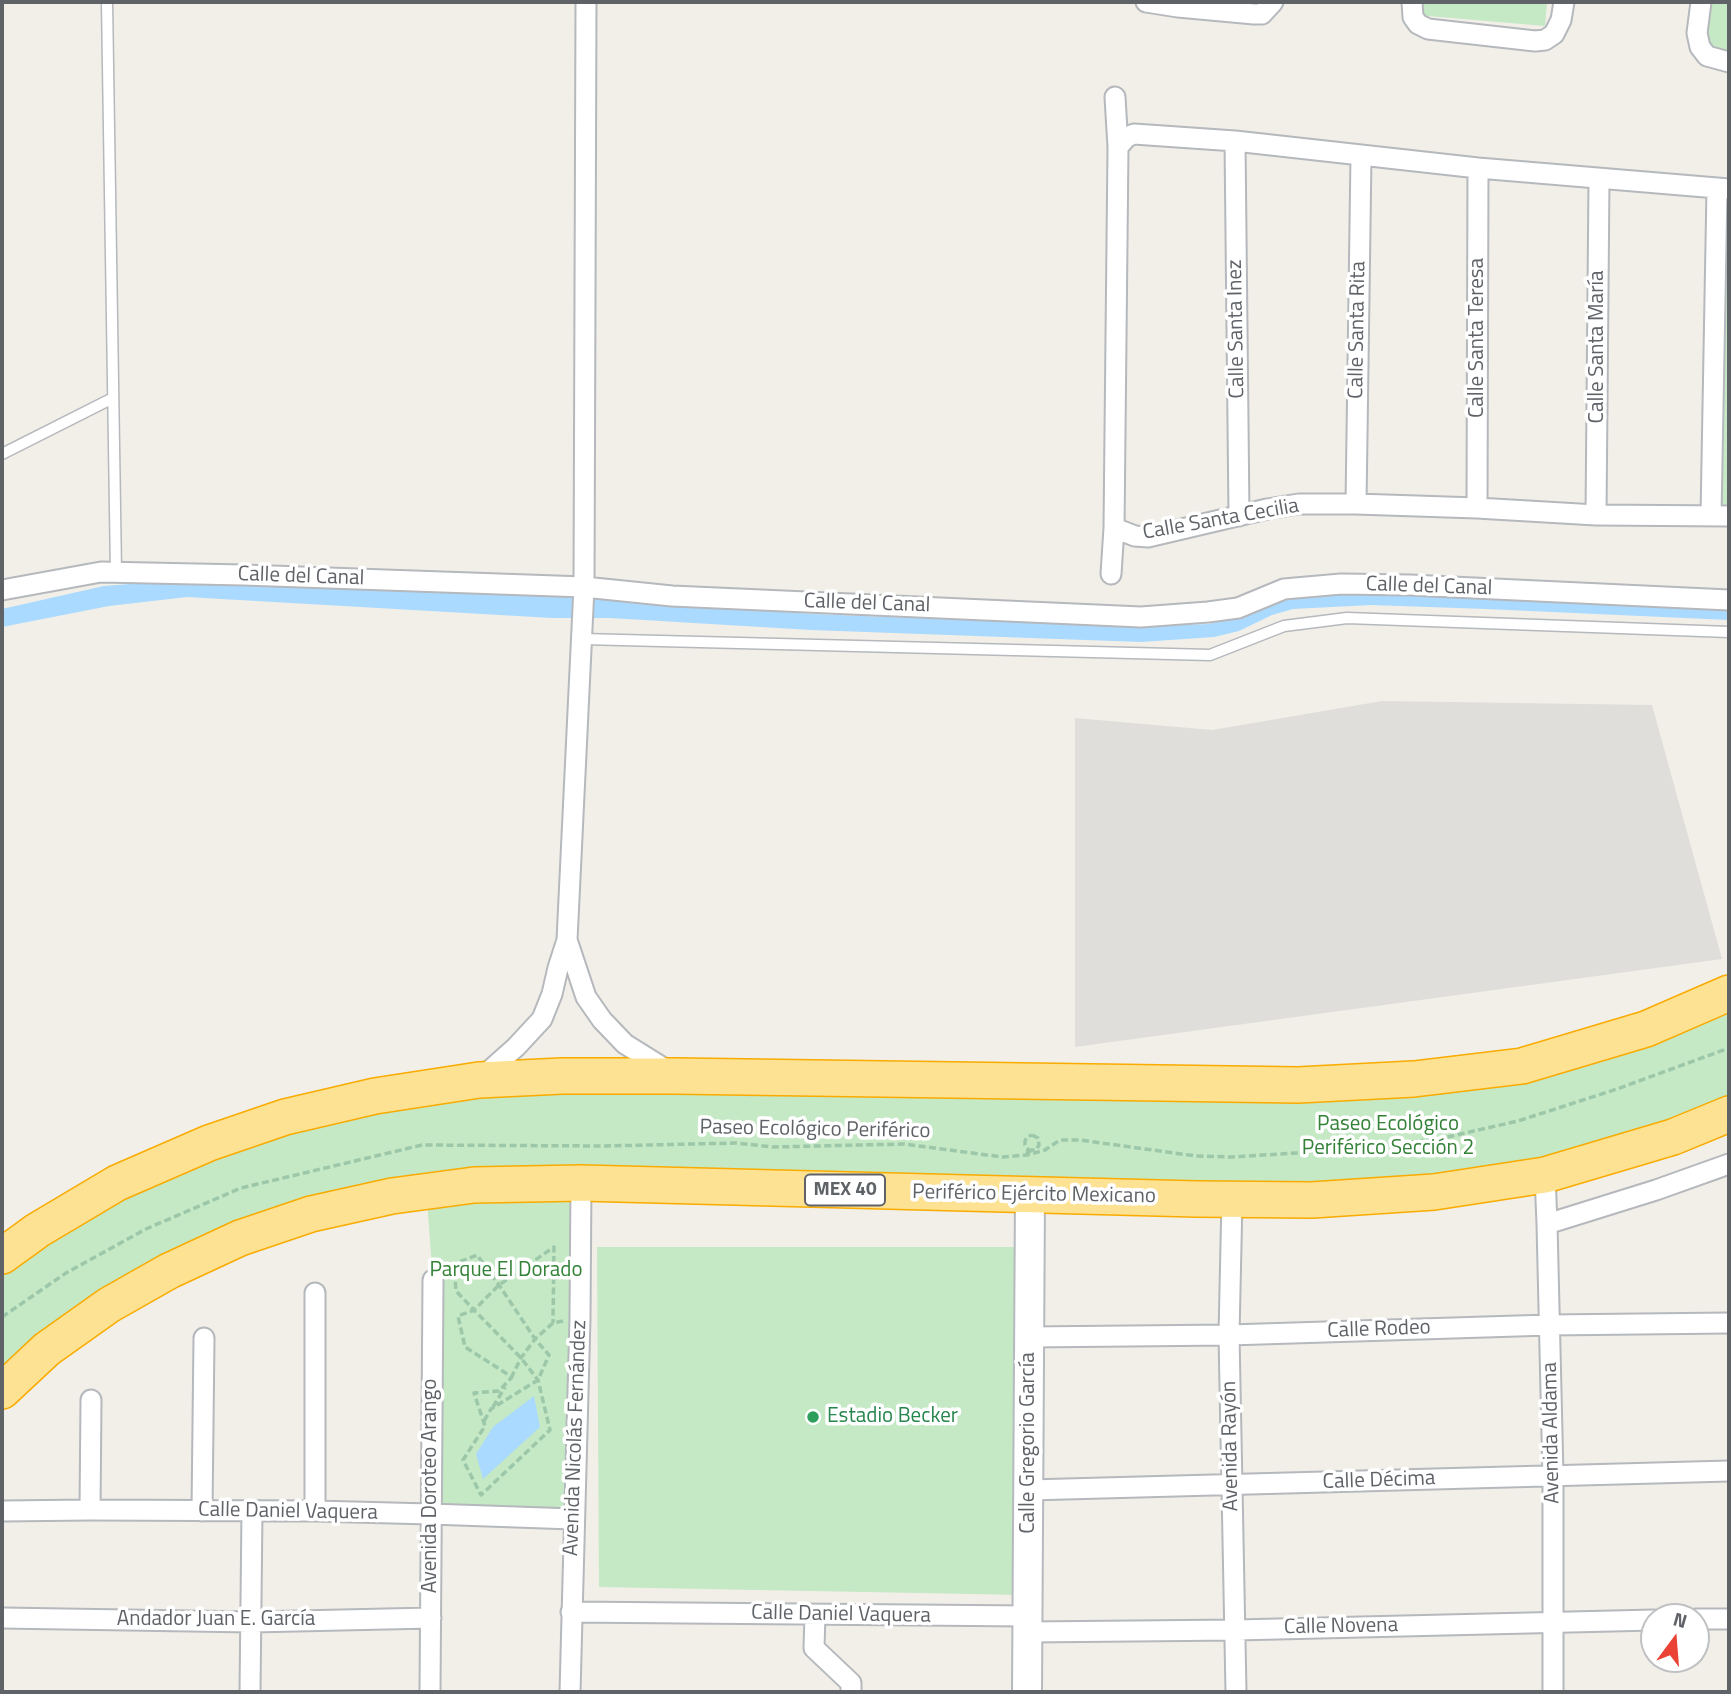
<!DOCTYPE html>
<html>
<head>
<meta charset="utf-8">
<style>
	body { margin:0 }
	#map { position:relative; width:1731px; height:1694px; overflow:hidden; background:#f1efe8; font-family:"Titillium Web",sans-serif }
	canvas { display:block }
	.frame { position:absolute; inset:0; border:4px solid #5f6368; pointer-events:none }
	.north { position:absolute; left:1640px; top:1603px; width:70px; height:70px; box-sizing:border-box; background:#fff; border:2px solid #bfc1c3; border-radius:50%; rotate:16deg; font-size:19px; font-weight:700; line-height:28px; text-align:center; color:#5f6368 }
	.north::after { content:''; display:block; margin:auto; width:24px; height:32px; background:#ea4335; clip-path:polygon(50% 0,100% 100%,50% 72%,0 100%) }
</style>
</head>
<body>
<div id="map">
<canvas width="1731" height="1694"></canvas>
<div class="frame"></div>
<div class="north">N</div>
</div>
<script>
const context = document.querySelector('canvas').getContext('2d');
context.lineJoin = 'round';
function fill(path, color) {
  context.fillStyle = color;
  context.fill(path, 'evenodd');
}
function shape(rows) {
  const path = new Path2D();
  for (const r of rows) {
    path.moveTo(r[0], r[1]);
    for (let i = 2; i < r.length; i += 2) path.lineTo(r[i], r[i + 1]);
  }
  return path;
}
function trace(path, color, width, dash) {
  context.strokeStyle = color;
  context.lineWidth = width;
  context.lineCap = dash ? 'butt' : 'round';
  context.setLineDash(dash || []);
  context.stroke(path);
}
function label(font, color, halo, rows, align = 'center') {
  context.font = font + ' "Titillium Web",sans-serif';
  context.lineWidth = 7;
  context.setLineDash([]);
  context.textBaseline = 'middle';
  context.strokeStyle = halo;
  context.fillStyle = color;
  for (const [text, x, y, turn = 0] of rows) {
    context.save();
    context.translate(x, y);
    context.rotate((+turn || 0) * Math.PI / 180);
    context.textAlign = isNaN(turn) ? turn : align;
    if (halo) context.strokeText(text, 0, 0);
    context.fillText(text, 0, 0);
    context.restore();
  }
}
const industrial = shape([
	[1382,701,1652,705,1722,959,1075,1047,1075,718,1212,730]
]);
const green = shape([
	[1418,2,1547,2,1545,26,1417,15],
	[1709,2,1729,2,1729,52,1704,50],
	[1726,199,1729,199,1729,508,1722,509],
	[1729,997,1729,1108,1464,1184,479,1182,234,1237,2,1384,2,1263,198,1150,479,1082,1445,1079],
	[580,1192,573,1519,431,1513,433,1280,427,1201],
	[597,1247,1030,1247,1025,1595,599,1587]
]);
const water = shape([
	[181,580,554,595,812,614,1142,627,1208,624,1227,620,1266,602,1293,594,1374,590,1729,606,1729,620,1486,609,1371,605,1293,609,1272,615,1239,631,1214,637,1141,642,811,630,610,618,552,618,187,597,109,606,2,627,2,609,104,586],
	[534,1396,540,1427,483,1479,476,1454,493,1427]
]);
const path = shape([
	[1032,1135,1038,1138,1039,1145,1036,1150,1031,1150,1027,1155,1028,1149,1025,1145,1025,1141,1027,1137,1032,1135],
	[2,1317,66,1273,146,1229,241,1188,422,1145,605,1146,736,1143,773,1147,904,1144,1002,1157,1027,1155,1045,1150,1060,1140,1080,1140,1196,1156,1232,1157,1345,1150,1443,1138,1518,1121,1617,1089,1729,1048],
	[511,1378,521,1358,535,1339,553,1323,563,1321],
	[493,1407,505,1387],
	[484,1421,491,1409,538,1380,549,1355,535,1339,499,1285,477,1255,454,1264,456,1291,474,1310,521,1358,538,1380,550,1430,481,1495,463,1460,485,1426,474,1393,499,1391,512,1377,465,1347,458,1316,474,1310,499,1285,554,1247,553,1323]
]);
const lane = shape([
	[107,2,116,572],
	[2,454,113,398],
	[582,639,1210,655,1284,626,1347,618,1729,632]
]);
const street = shape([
	[1146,2,1178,7,1254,14,1262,14,1273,2],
	[1412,2,1413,17,1418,24,1428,29,1535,41,1545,40,1554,34,1561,20,1564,2],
	[1701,2,1697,33,1700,47,1707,56,1729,62],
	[1235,141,1239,516],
	[1118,147,1127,137,1134,134,1235,141,1478,168,1729,189],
	[1356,504,1361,156],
	[1477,508,1478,168],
	[1596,515,1599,179],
	[1711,516,1717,189],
	[1114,528,1135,536,1148,537,1267,509,1299,504,1356,504,1477,508,1596,515,1729,516],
	[1111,574,1114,528,1118,147,1115,97],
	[2,590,101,572,244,575,584,587,672,596,1141,617,1208,612,1238,608,1284,589,1341,584,1410,585,1729,600],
	[567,940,586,997,602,1020,625,1044,670,1072],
	[480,1079,516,1047,542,1019,552,994,558,968,567,940,584,587,586,2],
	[1545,1175,1547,1224,1553,1475,1553,1692],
	[1232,1199,1229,1335,1236,1692],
	[1547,1224,1656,1190,1729,1164],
	[1029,1337,1229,1335,1549,1325,1729,1323],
	[1029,1490,1729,1471],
	[90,1510,91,1400],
	[2,1511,90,1510,315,1511,430,1514,573,1519],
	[202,1511,204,1338],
	[315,1511,315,1293],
	[571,1612,1028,1616],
	[815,1615,814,1648,851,1683,851,1692],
	[2,1618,252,1622,431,1618],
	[1696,1619,1729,1619],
	[1029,1632,1236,1630,1654,1620],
	[250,1692,252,1511],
	[430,1692,433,1280],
	[570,1692,580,1318,581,1183]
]);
const secondary = shape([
	[1027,1692,1030,1194]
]);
const highway = shape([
	[2,1256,38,1230,117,1183,209,1143,285,1117,375,1096,479,1080,562,1076,676,1076,1298,1085,1414,1079,1522,1066,1646,1029,1729,993],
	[2,1391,47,1349,109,1305,169,1271,240,1238,311,1214,392,1196,474,1185,581,1183,1197,1199,1312,1200,1434,1192,1545,1175,1673,1137,1729,1114]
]);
const markers = [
	[813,1417,7,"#2e9e5b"]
];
const shields = [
	[845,1190,80]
];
const shieldNames = [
	["MEX 40",845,1190]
];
const streetNames = [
	["Calle Santa Inez",1237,329,-91],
	["Calle Santa Rita",1358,330,-89],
	["Calle Santa Teresa",1478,338,-90],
	["Calle Santa María",1598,347,-90],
	["Calle Santa Cecilia",1221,520,-10],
	["Calle del Canal",301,577,2],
	["Calle del Canal",1429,587,2],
	["Calle del Canal",867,604,2],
	["Paseo Ecológico Periférico",815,1130,1],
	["Periférico Ejército Mexicano",1034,1195,1],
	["Calle Rodeo",1379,1330,-2],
	["Avenida Aldama",1552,1433,-91],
	["Avenida Nicolás Fernández",576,1438,-88],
	["Calle Gregorio García",1029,1443,-90],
	["Avenida Rayón",1231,1446,-91],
	["Calle Décima",1379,1481,-2],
	["Avenida Doroteo Arango",431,1486,-90],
	["Calle Daniel Vaquera",288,1512,1],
	["Calle Daniel Vaquera",841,1615,1],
	["Andador Juan E. García",216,1620],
	["Calle Novena",1341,1627,-1]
];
const parkNames = [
	["Paseo Ecológico",1388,1125],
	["Periférico Sección 2",1388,1149],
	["Parque El Dorado",506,1271]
];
const leisureNames = [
	["Estadio Becker",827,1417]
];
fill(industrial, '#e0deda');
fill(green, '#c5e8c5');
fill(water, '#aadaff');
trace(lane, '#b5b8bc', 13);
trace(street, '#b5b8bc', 23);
trace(secondary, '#b6babf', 32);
trace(highway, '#f9ab00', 38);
trace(path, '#9cc7a9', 3.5, [7, 3.5]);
trace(lane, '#fff', 10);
trace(street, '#fff', 19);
trace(secondary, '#fff', 28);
trace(highway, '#fde293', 35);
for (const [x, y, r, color] of markers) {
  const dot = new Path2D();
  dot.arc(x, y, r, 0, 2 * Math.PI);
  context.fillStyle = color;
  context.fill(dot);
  trace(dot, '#fff', 2.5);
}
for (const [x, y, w] of shields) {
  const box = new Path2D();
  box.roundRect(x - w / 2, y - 15.5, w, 31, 5);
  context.fillStyle = '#fff';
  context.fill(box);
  trace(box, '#5f6368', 2);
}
label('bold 19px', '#5f6368', null, shieldNames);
label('21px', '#5f6368', '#fff', streetNames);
label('21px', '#348238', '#fff', parkNames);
label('21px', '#27864d', '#fff', leisureNames, 'left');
</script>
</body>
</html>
